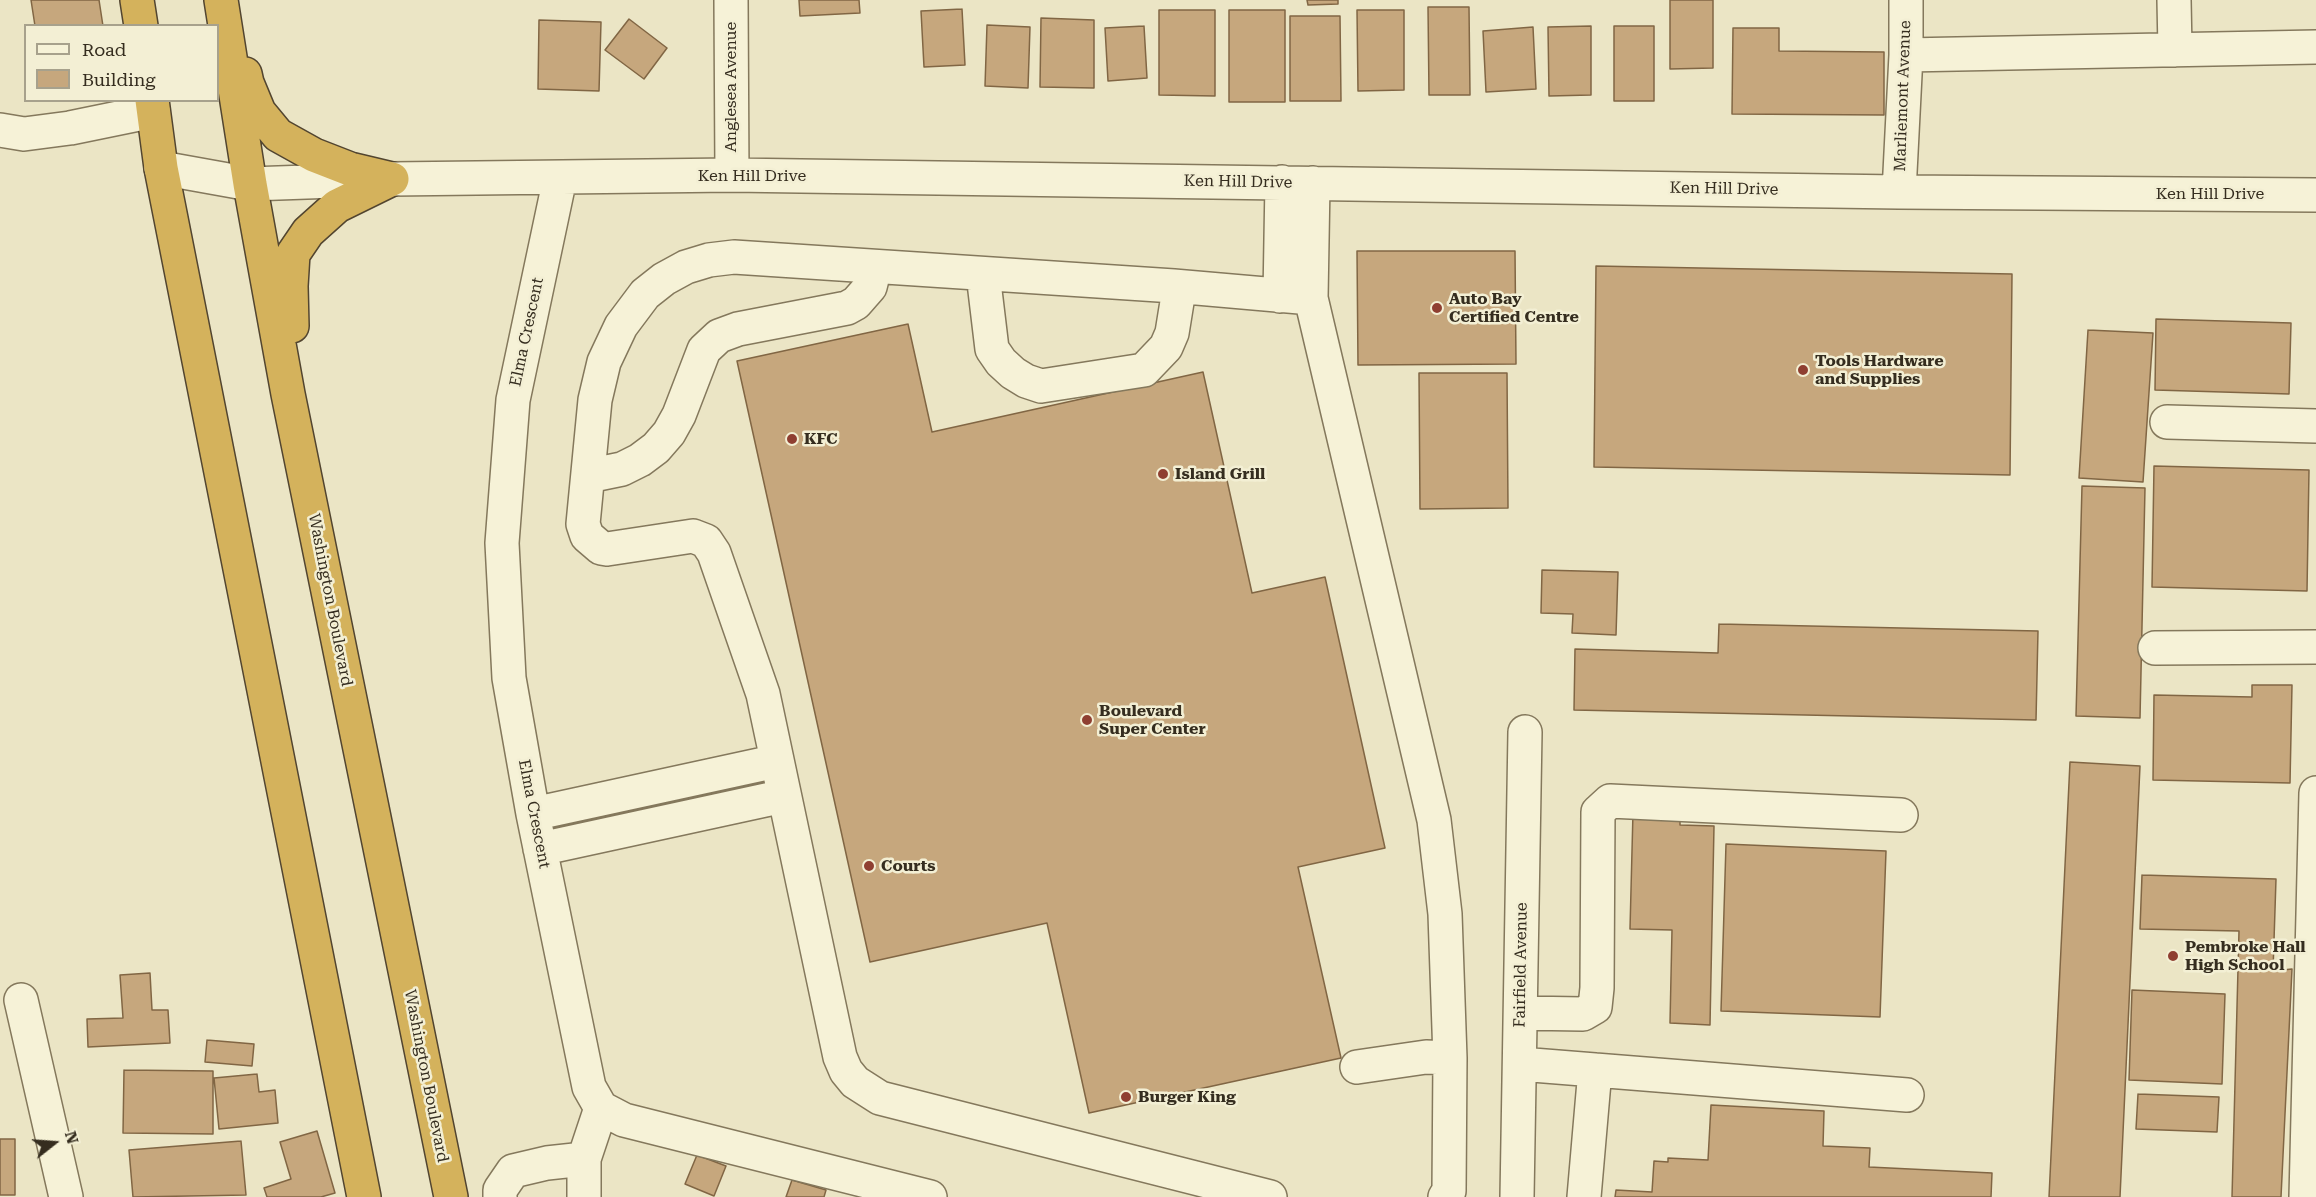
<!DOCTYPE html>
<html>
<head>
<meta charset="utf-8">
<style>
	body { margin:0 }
	#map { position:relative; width:2316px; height:1197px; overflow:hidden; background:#ebe5c5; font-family:"Roboto Serif",serif }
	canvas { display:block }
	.legend { position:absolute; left:24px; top:24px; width:195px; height:78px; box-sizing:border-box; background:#f3efd4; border:2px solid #a7a18c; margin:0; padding:8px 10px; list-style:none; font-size:18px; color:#352d1f }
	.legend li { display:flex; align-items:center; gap:12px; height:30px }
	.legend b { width:30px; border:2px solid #a7a18c }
	.north { position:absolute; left:24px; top:1113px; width:60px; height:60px; -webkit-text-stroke:4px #f3efd4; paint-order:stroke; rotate:73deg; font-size:16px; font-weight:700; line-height:24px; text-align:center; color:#352d1f }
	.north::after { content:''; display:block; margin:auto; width:21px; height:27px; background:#352d1f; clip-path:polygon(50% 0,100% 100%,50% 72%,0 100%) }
</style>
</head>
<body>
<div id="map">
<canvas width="2316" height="1197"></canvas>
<ul class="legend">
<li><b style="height:8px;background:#f6f2d7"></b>Road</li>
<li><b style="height:16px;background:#c6a77d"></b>Building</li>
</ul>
<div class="north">N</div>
</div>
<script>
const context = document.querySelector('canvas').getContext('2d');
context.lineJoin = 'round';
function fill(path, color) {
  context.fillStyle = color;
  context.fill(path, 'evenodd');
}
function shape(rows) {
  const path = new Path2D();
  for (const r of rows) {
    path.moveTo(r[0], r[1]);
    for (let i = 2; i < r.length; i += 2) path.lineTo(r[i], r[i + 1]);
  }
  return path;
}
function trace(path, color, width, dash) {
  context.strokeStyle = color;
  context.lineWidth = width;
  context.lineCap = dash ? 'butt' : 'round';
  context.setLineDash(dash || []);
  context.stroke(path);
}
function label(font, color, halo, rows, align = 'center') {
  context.font = font + ' "Roboto Serif",serif';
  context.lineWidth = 5;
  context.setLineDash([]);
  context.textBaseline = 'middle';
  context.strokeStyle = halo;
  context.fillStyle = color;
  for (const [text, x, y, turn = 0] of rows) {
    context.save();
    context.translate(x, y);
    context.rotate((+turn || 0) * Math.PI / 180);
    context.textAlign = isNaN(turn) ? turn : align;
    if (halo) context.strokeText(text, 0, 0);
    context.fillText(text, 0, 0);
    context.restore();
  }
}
const building = shape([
	[31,0,99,0,103,26,35,26,31,0],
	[799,0,859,0,860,13,800,16,799,0],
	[1307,0,1338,0,1338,4,1308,5,1307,0],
	[1670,0,1713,0,1713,68,1670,69,1670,0],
	[1428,7,1469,7,1470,95,1429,95,1428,7],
	[962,9,965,65,924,67,921,11,962,9],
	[1159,10,1215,10,1215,96,1159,95,1159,10],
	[1229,10,1285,10,1285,102,1229,102,1229,10],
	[1357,10,1404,10,1404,90,1358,91,1357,10],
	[1290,16,1340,16,1341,101,1290,101,1290,16],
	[1041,18,1094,20,1094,88,1040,87,1041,18],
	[629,19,667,48,644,79,605,50,629,19],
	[539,20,601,22,599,91,538,89,539,20],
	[987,25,1030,27,1028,88,985,86,987,25],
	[1144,26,1147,78,1108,81,1105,28,1144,26],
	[1591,26,1591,95,1549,96,1548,27,1591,26],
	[1614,26,1654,26,1654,101,1614,101,1614,26],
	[1533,27,1536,89,1486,92,1483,31,1533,27],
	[1733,28,1779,28,1779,51,1884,52,1884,115,1732,114,1733,28],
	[1357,251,1515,251,1516,364,1358,365,1357,251],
	[1596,266,2012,274,2010,475,1594,467,1596,266],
	[2156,319,2291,323,2289,394,2155,390,2156,319],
	[908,324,932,432,1203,372,1252,593,1325,577,1385,848,1298,867,1341,1058,1089,1113,1047,923,870,962,737,361,908,324],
	[2088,330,2153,333,2143,482,2079,478,2088,330],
	[1419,373,1507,373,1508,508,1420,509,1419,373],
	[2154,466,2309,470,2307,591,2152,587,2154,466],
	[2082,486,2145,488,2140,718,2076,716,2082,486],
	[1542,570,1618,572,1616,635,1572,633,1573,614,1541,613,1542,570],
	[1719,624,2038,631,2036,720,1574,710,1575,649,1718,653,1719,624],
	[2252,685,2292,685,2290,783,2153,780,2154,695,2252,697,2252,685],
	[2070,762,2140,766,2120,1197,2049,1197,2070,762],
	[1633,812,1680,813,1680,825,1714,826,1710,1025,1670,1023,1672,930,1630,929,1633,812],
	[1726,844,1886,851,1880,1017,1721,1011,1726,844],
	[2142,875,2276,879,2273,971,2292,969,2281,1197,2232,1197,2239,931,2140,929,2142,875],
	[150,973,152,1010,168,1010,170,1043,88,1047,87,1019,123,1018,120,975,150,973],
	[2132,990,2225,994,2222,1084,2129,1080,2132,990],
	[207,1040,254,1044,252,1066,205,1062,207,1040],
	[124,1070,213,1071,213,1134,123,1133,124,1070],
	[257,1074,259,1092,275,1090,278,1123,219,1129,214,1078,257,1074],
	[2138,1094,2219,1097,2217,1132,2136,1129,2138,1094],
	[1711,1105,1824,1111,1823,1146,1870,1148,1869,1167,1992,1173,1991,1197,1615,1197,1616,1190,1652,1192,1654,1161,1668,1162,1668,1158,1708,1160,1711,1105],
	[317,1131,335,1193,321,1197,267,1197,264,1188,291,1179,280,1142,317,1131],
	[0,1139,15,1139,15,1195,0,1195,0,1139],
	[241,1141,246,1195,133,1197,129,1150,241,1141],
	[697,1155,726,1166,714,1196,685,1184,697,1155],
	[792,1180,826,1190,824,1197,786,1197,792,1180]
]);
const minor = shape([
	[731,0,732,175],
	[2174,0,2175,50],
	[1906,55,2316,47],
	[0,130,24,134,70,128,153,111],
	[161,168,250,184,392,179,732,175,1899,192,2316,195],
	[560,178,513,400,502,543,509,678,533,814,589,1087,601,1108,624,1120,930,1197],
	[1313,183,1311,298,1434,820,1445,914,1450,1058,1449,1191,1445,1197],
	[1899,192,1906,55,1906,0],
	[983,274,992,349,1001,362,1013,373,1026,381,1041,386,1144,370,1166,347,1172,333,1177,302,1174,286],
	[1280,296,1282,182],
	[2167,422,2316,426],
	[588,476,622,469,640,460,656,448,669,433,679,415,704,350,719,336,738,329,847,308,856,303,870,287,875,267],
	[2155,648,2316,647],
	[533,814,777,761],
	[540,849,784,796],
	[21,1000,66,1197],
	[1521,1013,1583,1014,1595,1007,1597,988,1598,812,1610,801,1901,815],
	[1520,1064,1907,1095],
	[1357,1067,1426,1057,1450,1058],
	[500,1197,500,1190,513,1171,547,1163,584,1159],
	[584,1197,584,1159,601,1108],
	[1270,1197,880,1098,855,1082,846,1071,840,1057,763,694,714,553,706,541,693,536,607,549,601,548,587,536,583,524,595,400,604,362,621,326,645,294,664,279,686,267,709,260,734,257,1174,286,1311,298],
	[1517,1197,1525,732],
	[1584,1197,1595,1070],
	[2306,1197,2316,793]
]);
const highway = shape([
	[137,0,141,26],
	[221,0,250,184,288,394,451,1197],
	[245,74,247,83,259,112,278,135,314,155,350,169,392,179],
	[152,100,161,168,364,1197],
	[292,326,291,286,293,254,308,232,337,206,392,179]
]);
const markers = [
	[1437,308,6,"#8f3f31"],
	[1803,370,6,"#8f3f31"],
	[792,439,6,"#8f3f31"],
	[1163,474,6,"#8f3f31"],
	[1087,720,6,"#8f3f31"],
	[869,866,6,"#8f3f31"],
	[2173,956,6,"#8f3f31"],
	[1126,1097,6,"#8f3f31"]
];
const streetNames = [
	["Anglesea Avenue",731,87,-90],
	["Marliemont Avenue",1903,96,-88],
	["Ken Hill Drive",752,176],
	["Ken Hill Drive",1238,182,1],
	["Ken Hill Drive",1724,189,1],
	["Ken Hill Drive",2210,194],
	["Elma Crescent",527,332,-78],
	["Washington Boulevard",330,600,79],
	["Elma Crescent",534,814,79],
	["Fairfield Avenue",1521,965,-89],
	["Washington Boulevard",426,1076,79]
];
const poiNames = [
	["Auto Bay",1449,299],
	["Certified Centre",1449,317],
	["Tools Hardware",1815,361],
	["and Supplies",1815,379],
	["KFC",804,439],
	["Island Grill",1175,474],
	["Boulevard",1099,711],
	["Super Center",1099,729],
	["Courts",881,866],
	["Pembroke Hall",2185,947],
	["High School",2185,965],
	["Burger King",1138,1097]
];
fill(building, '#c6a77d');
trace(building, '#816644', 1.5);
trace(minor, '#84785c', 36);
trace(highway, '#524530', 36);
trace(minor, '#f6f2d7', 33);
trace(highway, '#d4b25c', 33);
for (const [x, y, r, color] of markers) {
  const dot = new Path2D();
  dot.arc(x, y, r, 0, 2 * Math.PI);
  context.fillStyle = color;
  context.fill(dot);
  trace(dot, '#f3efd4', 2);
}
label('16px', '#352d1f', '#f3efd4', streetNames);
label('bold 16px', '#352d1f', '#f3efd4', poiNames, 'left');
</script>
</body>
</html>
